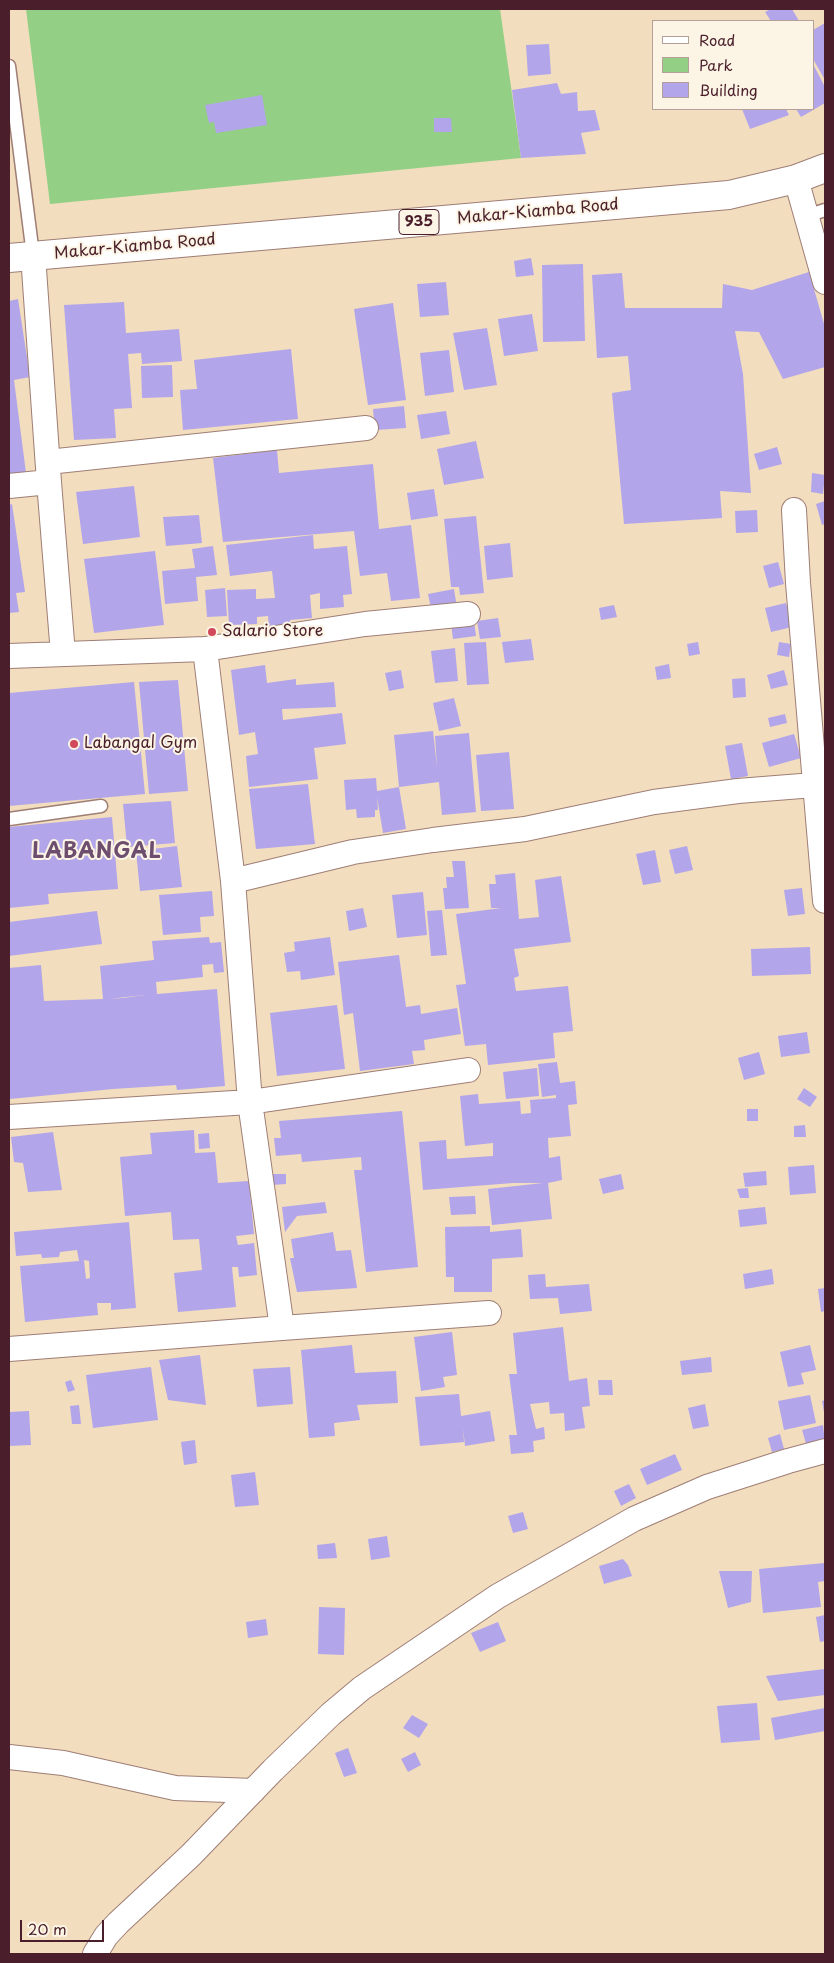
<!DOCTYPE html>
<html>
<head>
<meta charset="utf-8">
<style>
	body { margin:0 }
	#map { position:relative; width:834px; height:1963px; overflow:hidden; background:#f2ddbf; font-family:"Playpen Sans",sans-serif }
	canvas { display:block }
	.frame { position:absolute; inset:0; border:10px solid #4a1f2b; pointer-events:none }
	.legend { position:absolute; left:652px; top:20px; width:162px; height:90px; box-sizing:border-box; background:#fcf5e5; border:1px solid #b59f9b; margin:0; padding:6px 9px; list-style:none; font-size:15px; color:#4a1f2b }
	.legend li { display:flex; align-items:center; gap:10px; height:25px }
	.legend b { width:25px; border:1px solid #b59f9b }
	.scale { position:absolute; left:20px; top:1920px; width:84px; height:22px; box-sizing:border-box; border:2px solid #4a1f2b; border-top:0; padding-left:6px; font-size:15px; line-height:18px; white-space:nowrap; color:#4a1f2b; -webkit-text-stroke:4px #fcf5e5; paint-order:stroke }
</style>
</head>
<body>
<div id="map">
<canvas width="834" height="1963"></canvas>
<div class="frame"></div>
<ul class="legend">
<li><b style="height:6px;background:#fff"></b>Road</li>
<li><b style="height:14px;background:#93d085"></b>Park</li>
<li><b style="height:14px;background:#b2a5ea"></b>Building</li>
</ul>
<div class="scale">20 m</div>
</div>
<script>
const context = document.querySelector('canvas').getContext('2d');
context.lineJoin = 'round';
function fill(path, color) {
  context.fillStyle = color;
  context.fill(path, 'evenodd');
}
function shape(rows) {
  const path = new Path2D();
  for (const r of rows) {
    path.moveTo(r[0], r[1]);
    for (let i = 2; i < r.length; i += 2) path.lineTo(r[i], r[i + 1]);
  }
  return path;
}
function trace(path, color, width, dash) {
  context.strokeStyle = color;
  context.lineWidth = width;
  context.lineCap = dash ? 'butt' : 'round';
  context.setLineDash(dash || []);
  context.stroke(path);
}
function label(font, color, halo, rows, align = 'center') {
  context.font = font + ' "Playpen Sans",sans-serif';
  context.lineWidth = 4;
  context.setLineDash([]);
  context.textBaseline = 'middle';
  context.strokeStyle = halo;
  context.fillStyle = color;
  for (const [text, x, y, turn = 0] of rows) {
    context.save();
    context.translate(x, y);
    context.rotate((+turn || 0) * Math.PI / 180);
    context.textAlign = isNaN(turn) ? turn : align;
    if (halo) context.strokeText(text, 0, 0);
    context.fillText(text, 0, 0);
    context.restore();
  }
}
const green = shape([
	[26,9,500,9,521,158,50,204]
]);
const building = shape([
	[771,9,792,9,799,21,771,21,765,12],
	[825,23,825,80,813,59,813,30],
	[549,44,551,74,528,76,526,45],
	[813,64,825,87,825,103,801,117,796,109,813,109],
	[557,83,561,94,577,92,578,111,595,110,600,130,581,133,586,154,521,158,512,90],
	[262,95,267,125,216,133,214,122,209,123,205,105],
	[742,109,786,109,789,115,750,129],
	[434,118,451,118,452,132,434,132],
	[531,258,534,275,516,277,514,261],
	[583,264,585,341,543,342,542,265],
	[809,272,825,327,825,367,783,379,759,332,735,331,743,374,751,493,720,491,722,518,624,524,612,393,631,390,628,356,597,358,592,275,622,273,625,308,722,308,723,284,752,290],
	[446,282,449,315,420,317,417,284],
	[18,299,30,377,14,380,26,473,9,475,9,301],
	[124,302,126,333,179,329,182,361,142,364,141,353,128,354,132,408,114,409,116,438,74,440,64,305],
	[393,303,406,400,368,405,354,309],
	[532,314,538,351,504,356,498,319],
	[487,328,497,385,464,390,453,333],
	[291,349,298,419,183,430,180,390,197,389,194,360],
	[449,350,454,392,425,396,420,353],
	[172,365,173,397,142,398,141,366],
	[404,406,406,428,375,430,373,409],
	[446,411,450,434,421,439,417,415],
	[476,441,484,478,444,485,437,449],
	[777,447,782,464,759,470,754,454],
	[277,450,279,473,373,464,379,529,411,525,420,598,391,601,387,573,360,576,354,531,223,542,213,458],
	[812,473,825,475,823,494,811,492],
	[134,486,140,537,83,544,76,492],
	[434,489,438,516,411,520,407,493],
	[825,501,825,524,822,525,816,504],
	[12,504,25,592,16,593,19,612,9,613,9,505],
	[757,510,758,532,736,533,735,511],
	[199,515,202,543,166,546,163,517],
	[476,516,484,593,460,595,459,587,451,587,444,519],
	[313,535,314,549,347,546,352,594,343,595,344,607,320,609,320,593,310,595,312,618,290,620,290,626,269,628,268,616,257,617,257,624,229,625,227,590,256,589,256,599,275,598,272,571,230,576,226,545],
	[510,543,513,577,487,580,484,546],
	[213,546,217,575,196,577,198,601,165,604,162,571,195,568,192,549],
	[155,551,164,625,94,633,84,559],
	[778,562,784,584,769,588,763,566],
	[225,588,227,616,207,617,205,590],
	[454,589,457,608,432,613,428,594],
	[786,603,792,627,771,632,765,608],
	[614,605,617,617,601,620,599,608],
	[498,618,501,637,480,639,477,621],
	[474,621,476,636,453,639,451,624],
	[531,639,534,660,505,663,502,642],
	[486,642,489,684,467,685,464,643],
	[698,642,700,654,689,656,687,644],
	[779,642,791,644,789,657,777,655],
	[455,648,458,681,435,683,431,651],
	[669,664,671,678,657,680,655,667],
	[265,665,267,683,296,679,296,685,334,682,336,707,282,709,283,720,342,713,346,744,314,748,318,779,249,787,246,756,258,754,255,732,239,735,231,670],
	[401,670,404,688,389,691,385,673],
	[784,670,788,685,771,689,767,675],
	[745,678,746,697,733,698,732,679],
	[178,680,188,791,149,794,139,682],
	[134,682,145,794,9,806,9,693],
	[454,698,461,726,439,731,433,703],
	[785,714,787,723,770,727,768,718],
	[433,731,437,767,435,736,469,733,476,812,442,815,439,782,399,787,394,735],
	[794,734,801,758,769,767,762,743],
	[742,743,748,776,731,779,725,746],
	[509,752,514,809,481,811,476,755],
	[376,778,377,791,399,787,406,829,383,833,377,797,378,810,375,810,375,817,357,818,356,809,346,810,344,780],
	[308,784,315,844,256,849,249,789],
	[171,801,175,843,127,847,123,804],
	[112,817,118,889,48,894,49,904,9,908,9,827],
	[177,846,182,887,140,891,136,851],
	[687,846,693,870,675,874,669,850],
	[655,850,661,882,643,885,636,854],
	[452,861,465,861,469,908,445,909,443,888,447,888,446,877,454,877],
	[515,873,519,919,539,917,535,880,561,876,571,942,514,949,519,976,514,978,516,991,568,986,573,1031,553,1033,555,1058,488,1065,486,1044,465,1046,456,985,466,984,456,914,501,908,491,908,489,884,496,884,495,875],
	[802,888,805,914,788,916,784,890],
	[212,891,214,916,200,917,201,932,163,935,159,895],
	[423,892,427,935,397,938,392,895],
	[363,908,367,927,349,931,346,911],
	[442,910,447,955,431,956,427,911],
	[97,911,102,944,9,956,9,922],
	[209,937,210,943,221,942,224,972,214,973,213,964,202,965,203,977,156,982,157,994,217,989,225,1086,177,1090,176,1085,113,1089,10,1099,9,1084,9,968,41,965,44,1001,103,999,100,966,154,960,152,941],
	[145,995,123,998,108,999],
	[330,937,335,975,301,980,300,971,287,972,284,953,295,951,294,942],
	[810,947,811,974,752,976,751,949],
	[399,955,406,1007,420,1005,421,1014,457,1008,461,1034,424,1040,425,1050,412,1051,414,1064,360,1071,353,1013,344,1015,338,962],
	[337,1005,345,1069,277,1076,270,1013],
	[807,1032,810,1053,781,1057,778,1036],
	[759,1052,765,1074,744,1080,738,1058],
	[557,1062,560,1083,575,1081,577,1104,568,1105,571,1136,548,1138,549,1158,560,1156,562,1180,548,1183,552,1219,492,1225,488,1189,543,1183,513,1183,423,1190,419,1142,446,1140,447,1159,493,1156,493,1143,465,1146,460,1096,478,1094,479,1104,520,1101,521,1114,531,1113,530,1100,556,1098,556,1095,542,1097,538,1064],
	[537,1068,539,1096,506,1099,503,1072],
	[804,1088,817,1097,810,1107,797,1099],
	[747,1109,758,1109,758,1121,747,1121],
	[402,1111,418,1267,366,1272,354,1170,362,1170,361,1157,302,1162,301,1154,276,1156,274,1138,281,1138,279,1121],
	[805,1125,806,1137,794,1137,794,1126],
	[194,1130,195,1153,215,1152,218,1183,249,1181,254,1234,236,1236,238,1245,254,1243,257,1275,239,1277,238,1267,232,1267,236,1307,178,1312,174,1273,202,1270,199,1239,173,1240,171,1212,125,1216,120,1157,152,1154,150,1133],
	[53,1132,62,1190,28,1192,23,1163,14,1162,11,1137],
	[209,1133,210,1148,199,1149,198,1134],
	[814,1165,816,1193,790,1195,788,1167],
	[766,1171,767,1185,745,1187,743,1173],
	[271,1174,286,1174,286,1184,272,1185],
	[621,1174,624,1189,603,1194,599,1179],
	[748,1188,749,1198,740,1198,737,1189],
	[475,1196,476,1214,451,1215,449,1197],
	[325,1202,327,1213,297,1216,285,1232,282,1207],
	[765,1207,767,1224,740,1227,738,1210],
	[129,1222,136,1308,111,1310,111,1303,97,1303,98,1315,25,1322,20,1266,79,1261,77,1250,60,1252,59,1257,42,1258,41,1254,16,1256,14,1232],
	[84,1260,89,1261,90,1278,86,1279],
	[490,1226,490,1232,521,1229,523,1257,492,1259,492,1292,454,1292,454,1277,446,1277,445,1227],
	[333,1232,336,1251,351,1250,357,1288,297,1292,290,1258,294,1258,291,1239],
	[772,1269,774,1284,745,1289,743,1274],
	[545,1274,546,1287,589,1284,592,1311,560,1314,558,1298,530,1299,528,1275],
	[825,1288,825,1311,821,1312,818,1289],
	[563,1327,569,1381,587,1378,590,1406,582,1407,585,1428,565,1431,564,1413,550,1414,549,1402,530,1404,536,1429,544,1427,545,1439,533,1441,534,1452,511,1454,509,1435,517,1435,509,1374,517,1374,513,1333],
	[452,1332,457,1375,443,1377,445,1387,421,1391,414,1337],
	[352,1345,355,1373,396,1371,398,1403,357,1405,360,1420,334,1423,335,1436,309,1438,301,1350],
	[810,1345,816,1370,801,1373,804,1384,788,1387,780,1352],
	[200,1355,206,1405,168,1400,159,1360],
	[711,1357,712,1372,682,1375,680,1361],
	[151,1367,158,1420,93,1428,86,1375],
	[290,1367,293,1404,257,1407,253,1369],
	[71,1380,75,1390,68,1392,65,1382],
	[598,1380,612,1380,613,1395,599,1395],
	[459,1394,461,1416,490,1411,495,1441,465,1446,463,1428,464,1442,420,1446,415,1397],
	[810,1395,816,1423,784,1430,778,1401],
	[825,1400,825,1412,824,1412,822,1401],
	[705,1404,709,1426,693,1429,688,1408],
	[79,1405,81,1424,72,1424,70,1406],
	[29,1411,31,1445,9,1446,9,1412],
	[823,1425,825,1443,807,1447,802,1430],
	[780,1434,784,1449,772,1452,768,1438],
	[195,1440,197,1463,184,1465,181,1442],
	[675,1454,682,1470,647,1485,640,1469],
	[255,1472,259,1505,235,1507,231,1475],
	[629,1484,636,1498,621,1506,614,1491],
	[523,1512,528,1529,513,1533,508,1516],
	[387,1536,390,1557,371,1560,368,1539],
	[335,1543,337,1558,318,1559,317,1545],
	[623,1559,628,1565,632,1576,604,1584,599,1566],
	[825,1563,825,1581,818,1582,821,1607,763,1613,759,1569],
	[719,1571,752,1571,751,1602,728,1608],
	[319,1607,345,1608,344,1655,318,1654],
	[825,1615,825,1641,820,1642,816,1617],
	[266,1619,268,1635,248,1638,246,1622],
	[498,1622,506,1641,480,1652,471,1633],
	[825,1669,825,1695,778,1701,766,1676],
	[757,1703,760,1740,721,1743,717,1706],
	[825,1708,825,1731,775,1740,771,1718],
	[412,1715,428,1724,419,1738,403,1728],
	[348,1748,357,1773,344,1777,335,1753],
	[415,1752,421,1765,408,1772,401,1759]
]);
const service = shape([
	[9,66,33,255],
	[806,216,825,210],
	[9,819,101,806]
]);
const minor = shape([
	[796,179,825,282],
	[33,255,49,482,63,654],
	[48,462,366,428],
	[9,486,49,482],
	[794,510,798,583,825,901],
	[9,656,205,649,365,624,468,614],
	[233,881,353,852,433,840,525,829,654,802,738,791,814,785],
	[9,1117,250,1102,468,1070],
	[282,1328,489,1313],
	[9,1349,282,1328,250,1102,233,881,205,649],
	[9,1757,63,1763,175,1788,253,1791],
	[95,1954,106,1936,118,1923,191,1855,273,1770,331,1714,362,1688,393,1667,498,1596,634,1519,707,1487,788,1461,825,1451]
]);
const primary = shape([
	[9,258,729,195,796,179,825,168]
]);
const markers = [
	[212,632,5,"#d1495b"],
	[74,744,5,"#d1495b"]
];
const shields = [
	[419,222,40]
];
const shieldNames = [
	["935",419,222]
];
const streetNames = [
	["Makar-Kiamba Road",538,212,-5],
	["Makar-Kiamba Road",135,247,-5]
];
const poiNames = [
	["Salario Store",222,632],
	["Labangal Gym",84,744]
];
const districtNames = [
	["LABANGAL",97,852]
];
fill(green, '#93d085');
fill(building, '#b2a5ea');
trace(service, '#9e7e75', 15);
trace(minor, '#9e7e75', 26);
trace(primary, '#9e7e75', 30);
trace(service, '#fff', 12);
trace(minor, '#fff', 24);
trace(primary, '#fff', 28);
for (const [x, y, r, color] of markers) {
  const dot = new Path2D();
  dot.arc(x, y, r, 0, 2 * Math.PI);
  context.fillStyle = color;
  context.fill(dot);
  trace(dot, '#fcf5e5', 2);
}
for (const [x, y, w] of shields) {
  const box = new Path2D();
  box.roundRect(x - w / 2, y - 12.5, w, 25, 4);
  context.fillStyle = '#fcf5e5';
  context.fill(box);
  trace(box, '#4a1f2b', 1);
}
label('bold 15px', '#4a1f2b', null, shieldNames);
label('16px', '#4a1f2b', '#fcf5e5', streetNames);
label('16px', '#4a1f2b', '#fcf5e5', poiNames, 'left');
context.letterSpacing = '1px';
label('bold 21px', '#6e4e6e', '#fcf5e5', districtNames);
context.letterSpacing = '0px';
</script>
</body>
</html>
